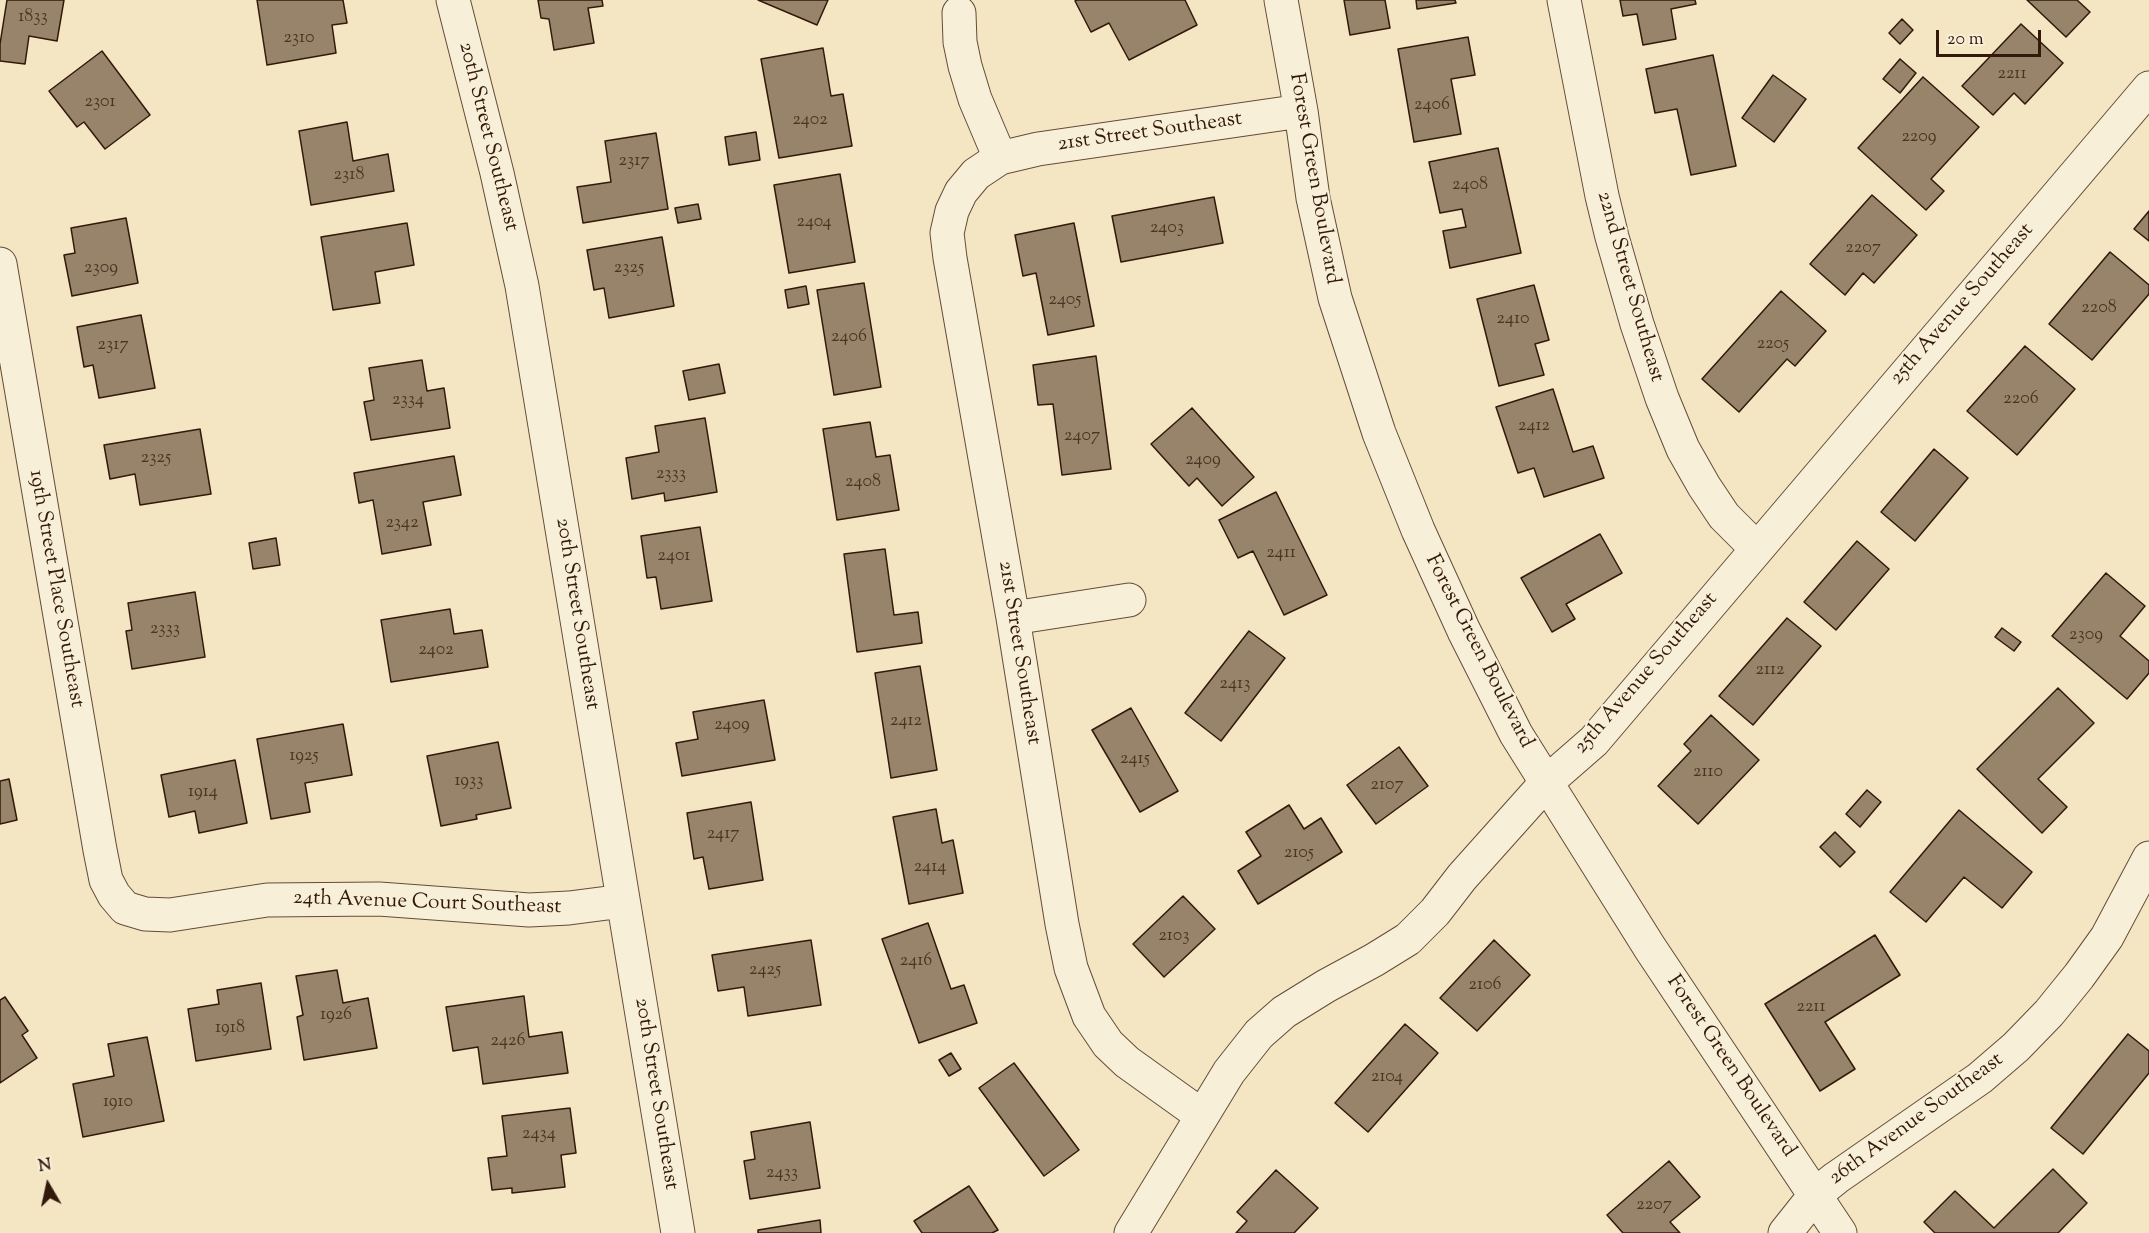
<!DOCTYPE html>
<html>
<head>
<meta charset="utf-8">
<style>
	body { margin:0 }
	#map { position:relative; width:2149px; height:1233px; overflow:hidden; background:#f4e6c3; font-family:"Sorts Mill Goudy",serif }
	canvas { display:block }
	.north { position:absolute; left:18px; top:1155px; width:60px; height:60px; -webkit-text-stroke:4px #f8efd8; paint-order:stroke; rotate:351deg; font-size:16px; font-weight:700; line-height:24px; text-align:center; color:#33190b }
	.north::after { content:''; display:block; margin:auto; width:21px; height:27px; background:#33190b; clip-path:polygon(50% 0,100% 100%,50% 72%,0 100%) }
	.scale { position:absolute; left:1936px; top:30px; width:105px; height:27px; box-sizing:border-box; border:3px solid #33190b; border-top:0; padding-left:8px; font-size:18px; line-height:21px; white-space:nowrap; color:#33190b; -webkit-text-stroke:4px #f8efd8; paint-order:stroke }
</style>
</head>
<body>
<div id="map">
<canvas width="2149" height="1233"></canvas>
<div class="north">N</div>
<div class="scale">20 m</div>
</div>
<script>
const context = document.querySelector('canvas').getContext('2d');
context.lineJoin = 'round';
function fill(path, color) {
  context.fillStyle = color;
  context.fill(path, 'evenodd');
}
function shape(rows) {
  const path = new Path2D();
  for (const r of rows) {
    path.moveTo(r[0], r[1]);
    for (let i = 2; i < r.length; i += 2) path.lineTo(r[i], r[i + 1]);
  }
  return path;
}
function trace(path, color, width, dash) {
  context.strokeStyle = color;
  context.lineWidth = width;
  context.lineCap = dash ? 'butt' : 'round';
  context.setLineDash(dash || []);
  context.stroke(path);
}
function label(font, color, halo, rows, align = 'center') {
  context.font = font + ' "Sorts Mill Goudy",serif';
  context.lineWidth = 4.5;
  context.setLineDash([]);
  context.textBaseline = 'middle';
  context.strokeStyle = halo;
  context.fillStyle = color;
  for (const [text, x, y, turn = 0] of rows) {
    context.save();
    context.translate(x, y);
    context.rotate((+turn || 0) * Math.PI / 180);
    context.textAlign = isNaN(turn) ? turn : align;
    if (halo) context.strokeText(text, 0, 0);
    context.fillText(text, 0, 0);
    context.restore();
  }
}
const building = shape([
	[7,0,64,0,57,41,29,36,25,64,0,61,0,44,7,0],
	[257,0,343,0,347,23,332,25,336,53,267,65,257,0],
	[538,0,602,0,603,6,588,8,594,43,554,50,549,19,541,18,538,0],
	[758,0,828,0,817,25,758,0],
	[1077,0,1185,0,1197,25,1129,60,1109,23,1091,32,1075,1,1077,0],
	[1344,0,1385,0,1390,28,1350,35,1344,0],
	[1416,0,1455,0,1456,3,1417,9,1416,0],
	[1620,0,1695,0,1696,4,1671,9,1676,39,1643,45,1637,14,1623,16,1620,0],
	[2027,0,2077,0,2090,12,2066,37,2027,0],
	[1902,19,1913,30,1900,44,1889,33,1902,19],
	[2021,24,2063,63,2025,104,2014,93,1993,115,1962,86,2021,24],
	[1468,37,1475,75,1451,79,1461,134,1414,142,1398,49,1468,37],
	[823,48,831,96,843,94,852,146,779,158,761,59,823,48],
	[102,51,150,115,105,149,84,122,77,127,49,91,102,51],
	[1713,55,1736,166,1691,175,1677,109,1655,113,1646,69,1713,55],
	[1900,59,1916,73,1900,93,1883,79,1900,59],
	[1773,75,1806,99,1774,142,1742,118,1773,75],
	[1923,77,1979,127,1931,179,1944,191,1926,210,1858,148,1923,77],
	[347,122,353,161,388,154,394,191,311,205,299,131,347,122],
	[756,132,760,160,729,165,725,137,756,132],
	[656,133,668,209,583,223,577,187,611,182,605,141,656,133],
	[1498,148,1521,253,1450,268,1443,231,1466,227,1462,209,1440,213,1429,162,1498,148],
	[840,174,855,262,789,273,774,185,840,174],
	[1872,195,1917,235,1874,283,1863,273,1845,295,1810,264,1872,195],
	[1214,197,1223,243,1121,262,1112,216,1214,197],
	[698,204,701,219,678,223,675,208,698,204],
	[2149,211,2149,241,2134,229,2149,211],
	[126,218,138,283,72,296,64,255,75,253,71,228,126,218],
	[407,223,414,265,375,272,380,303,333,310,321,237,407,223],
	[1074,223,1094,326,1048,335,1036,273,1023,276,1015,235,1074,223],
	[662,237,674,306,609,318,604,288,594,290,587,250,662,237],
	[2110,252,2149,285,2149,294,2092,360,2049,324,2110,252],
	[864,283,881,387,834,395,817,290,864,283],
	[1534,285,1549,340,1535,344,1544,375,1499,386,1477,299,1534,285],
	[806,286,809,304,788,308,785,290,806,286],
	[1781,291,1826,331,1795,366,1787,359,1739,412,1702,379,1781,291],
	[141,315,155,388,99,398,93,365,84,367,77,327,141,315],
	[2025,346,2075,389,2017,455,1967,411,2025,346],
	[1096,356,1111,469,1062,475,1053,404,1038,405,1033,365,1096,356],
	[422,360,427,391,444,388,450,428,371,440,364,402,374,400,369,368,422,360],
	[719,364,725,393,689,400,683,371,719,364],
	[1553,389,1573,452,1593,446,1604,478,1544,497,1534,468,1518,473,1496,407,1553,389],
	[1192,408,1254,477,1222,506,1197,478,1189,486,1151,444,1192,408],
	[705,418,717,492,665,501,664,493,632,499,626,458,659,452,655,426,705,418],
	[870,422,876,457,890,455,899,510,837,520,823,429,870,422],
	[200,429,211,494,140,505,135,474,110,479,104,445,200,429],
	[1934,449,1968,478,1915,541,1881,512,1934,449],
	[454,456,461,495,423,502,431,545,382,554,373,500,359,503,354,473,454,456],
	[1276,492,1327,595,1284,615,1253,551,1238,558,1219,520,1276,492],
	[700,527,712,601,661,609,656,577,647,578,641,536,700,527],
	[1600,534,1622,573,1566,604,1575,619,1552,632,1521,578,1600,534],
	[276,538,280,565,253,569,249,543,276,538],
	[1857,541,1889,569,1836,630,1804,602,1857,541],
	[885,549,894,615,918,612,922,643,857,652,844,554,885,549],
	[2106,573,2145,606,2120,636,2149,661,2149,673,2127,699,2052,636,2106,573],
	[195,592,205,657,132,669,126,631,132,630,128,603,195,592],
	[450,609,454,634,482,630,488,667,391,682,381,620,450,609],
	[1787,618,1821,646,1753,725,1719,696,1787,618],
	[2002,628,2021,642,2014,651,1995,637,2002,628],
	[1249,631,1285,658,1221,741,1185,713,1249,631],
	[920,666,937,770,891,778,875,673,920,666],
	[2058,688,2094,723,2038,779,2067,807,2042,833,1977,769,2058,688],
	[764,700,775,760,682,776,676,743,698,739,693,712,764,700],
	[1131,708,1178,791,1140,812,1092,730,1131,708],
	[1711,715,1759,760,1698,824,1658,786,1691,751,1684,744,1711,715],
	[343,724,352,775,305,783,310,812,271,819,257,739,343,724],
	[498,742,511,808,476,815,477,819,441,826,427,756,498,742],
	[1399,747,1428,786,1376,824,1347,785,1399,747],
	[235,760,247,823,199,833,195,811,169,817,161,775,235,760],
	[9,779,17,820,0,824,0,781,9,779],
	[1867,790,1881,802,1860,827,1846,814,1867,790],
	[751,802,763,880,709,889,703,857,694,859,687,813,751,802],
	[1289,805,1304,829,1321,818,1342,852,1258,904,1238,871,1261,856,1246,832,1289,805],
	[936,809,942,843,953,840,963,893,909,904,893,817,936,809],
	[1959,810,2032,872,2002,908,1964,877,1926,922,1890,892,1959,810],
	[1835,832,1855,852,1840,867,1820,847,1835,832],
	[1183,896,1215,929,1164,977,1133,944,1183,896],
	[928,923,951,989,964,985,977,1023,919,1043,882,939,928,923],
	[1875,935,1900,975,1825,1022,1855,1069,1820,1091,1765,1004,1875,935],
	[811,940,821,1005,748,1016,744,987,718,991,712,955,811,940],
	[1494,940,1530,975,1477,1031,1440,998,1494,940],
	[337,970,343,1003,368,998,377,1048,304,1060,297,1017,303,1015,296,976,337,970],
	[261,983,271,1049,196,1061,188,1009,219,1004,217,990,261,983],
	[524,996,529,1037,562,1032,568,1073,483,1084,478,1047,453,1051,446,1007,524,996],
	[5,997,28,1031,22,1035,37,1058,0,1083,0,1000,5,997],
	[1405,1024,1438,1053,1368,1132,1335,1103,1405,1024],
	[2128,1034,2149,1051,2149,1073,2083,1154,2051,1128,2128,1034],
	[147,1037,164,1121,83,1137,73,1084,114,1076,108,1044,147,1037],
	[951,1053,961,1069,949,1076,939,1060,951,1053],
	[1014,1063,1079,1150,1044,1176,979,1088,1014,1063],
	[570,1108,576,1153,561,1155,565,1187,512,1193,512,1188,492,1190,488,1158,507,1156,502,1116,570,1108],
	[810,1122,820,1188,750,1199,744,1161,755,1159,751,1132,810,1122],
	[1669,1161,1700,1197,1670,1222,1680,1233,1623,1233,1607,1215,1669,1161],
	[2053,1169,2087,1203,2058,1233,1935,1233,1924,1222,1955,1191,1994,1228,2053,1169],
	[1276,1170,1318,1208,1294,1233,1236,1233,1247,1221,1237,1212,1276,1170],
	[969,1186,998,1230,992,1233,922,1233,914,1221,969,1186],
	[820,1220,821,1233,758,1233,758,1230,820,1220]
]);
const minor = shape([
	[453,0,497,173,522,286,678,1233],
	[1281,0,1301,111,1313,198,1335,298,1379,433,1418,530,1464,631,1516,734,1650,948,1840,1233],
	[1564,0,1602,196,1612,237,1637,324,1662,398,1683,449,1704,486,1724,516,1756,548],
	[959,13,960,42,965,66,975,99,1000,158],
	[0,264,100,850,106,880,114,895,125,908,145,914,170,915,267,900,379,899,529,910,569,908,623,901],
	[1013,618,1129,600],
	[1201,1115,1127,1062,1108,1044,1089,1016,1071,968,1062,924,1013,618,950,258,947,233,952,211,961,192,976,174,1000,158,1038,149,1301,111],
	[1131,1233,1229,1072,1259,1034,1284,1012,1326,986,1374,960,1408,939,1435,912,1462,877,1547,782,1594,741,2149,88],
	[1785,1233,1816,1194,1836,1178,1980,1078,2016,1047,2049,1013,2079,976,2107,937,2149,858]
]);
const numberNames = [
	["1833",33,18],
	["2310",299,39],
	["2211",2012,75],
	["2301",100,103],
	["2406",1432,106],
	["2402",810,121],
	["2209",1919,138],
	["2317",634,162],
	["2318",349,176],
	["2408",1470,186],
	["2404",814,223],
	["2403",1167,229],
	["2207",1863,249],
	["2309",101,269],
	["2325",629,269],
	["2405",1065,301],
	["2208",2099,309],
	["2410",1513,320],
	["2406",849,338],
	["2205",1773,345],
	["2317",113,346],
	["2206",2021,400],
	["2334",408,401],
	["2412",1534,427],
	["2407",1082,437],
	["2325",156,459],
	["2409",1203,461],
	["2333",671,475],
	["2408",863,483],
	["2342",402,524],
	["2411",1281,554],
	["2401",674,557],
	["2333",165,630],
	["2309",2086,636],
	["2402",436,651],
	["2112",1770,671],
	["2413",1235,685],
	["2412",906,722],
	["2409",732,726],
	["1925",304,757],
	["2415",1135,760],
	["2110",1708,773],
	["1933",469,782],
	["2107",1387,786],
	["1914",203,793],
	["2417",723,835],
	["2105",1299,854],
	["2414",930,868],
	["2103",1174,937],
	["2416",916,962],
	["2425",765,971],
	["2106",1485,986],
	["2211",1811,1008],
	["1926",336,1016],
	["1918",230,1029],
	["2426",508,1042],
	["2104",1387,1078],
	["1910",118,1103],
	["2434",539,1135],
	["2433",782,1174],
	["2207",1654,1206]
];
const streetNames = [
	["21st Street Southeast",1150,133,-8],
	["20th Street Southeast",487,137,76],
	["Forest Green Boulevard",1313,179,80],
	["22nd Street Southeast",1629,287,74],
	["25th Avenue Southeast",1963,305,-49],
	["19th Street Place Southeast",55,589,80],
	["20th Street Southeast",576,614,81],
	["Forest Green Boulevard",1478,652,63],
	["21st Street Southeast",1018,653,81],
	["25th Avenue Southeast",1647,674,-49],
	["24th Avenue Court Southeast",427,904,2],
	["Forest Green Boulevard",1730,1067,56],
	["20th Street Southeast",655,1094,81],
	["26th Avenue Southeast",1917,1120,-36]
];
fill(building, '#97846b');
trace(building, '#33190b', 1.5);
trace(minor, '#634c39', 35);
trace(minor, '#f8efd8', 33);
label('18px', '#4c3423', null, numberNames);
label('21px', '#33190b', '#f8efd8', streetNames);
</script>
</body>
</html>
